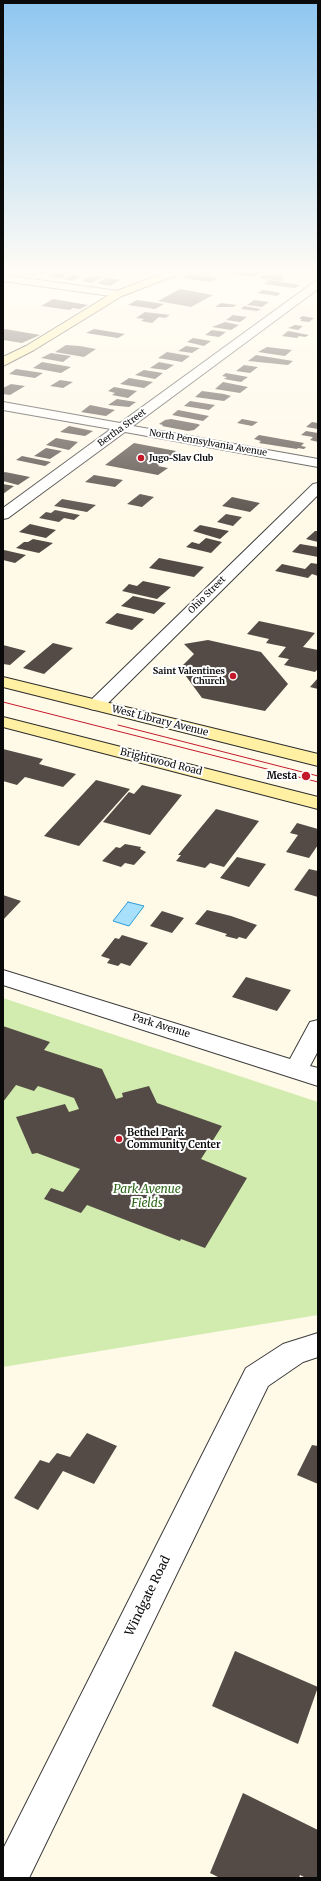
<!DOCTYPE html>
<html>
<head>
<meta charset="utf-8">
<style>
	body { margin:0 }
	#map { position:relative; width:321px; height:1881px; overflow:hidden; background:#fff9e8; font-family:Merriweather,serif }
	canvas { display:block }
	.frame { position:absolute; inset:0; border:4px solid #0a0a0a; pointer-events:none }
</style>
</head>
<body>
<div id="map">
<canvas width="321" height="1881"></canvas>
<div class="frame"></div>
</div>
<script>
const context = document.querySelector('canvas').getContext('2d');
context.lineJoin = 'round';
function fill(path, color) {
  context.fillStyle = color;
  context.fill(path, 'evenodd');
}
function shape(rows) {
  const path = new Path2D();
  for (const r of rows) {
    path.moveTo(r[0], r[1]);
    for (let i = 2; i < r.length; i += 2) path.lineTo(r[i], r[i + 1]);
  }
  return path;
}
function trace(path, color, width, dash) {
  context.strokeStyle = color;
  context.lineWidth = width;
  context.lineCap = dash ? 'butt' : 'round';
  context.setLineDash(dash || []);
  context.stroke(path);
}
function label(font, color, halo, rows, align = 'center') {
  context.font = font + ' Merriweather,serif';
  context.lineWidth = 4;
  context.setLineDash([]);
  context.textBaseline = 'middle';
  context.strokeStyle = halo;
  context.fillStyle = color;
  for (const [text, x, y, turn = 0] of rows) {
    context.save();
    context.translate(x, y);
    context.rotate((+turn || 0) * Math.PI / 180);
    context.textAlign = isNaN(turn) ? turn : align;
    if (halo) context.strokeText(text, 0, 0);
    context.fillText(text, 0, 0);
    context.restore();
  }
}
const green = shape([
	[3,998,318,1102,318,1315,3,1367]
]);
const water = shape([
	[128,902,144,906,129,926,113,921,128,902]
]);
const building = shape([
	[39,269,52,269,44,275,40,274,36,276,24,275,31,274],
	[210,269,265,269,254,277,206,271],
	[54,272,67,274,61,278,48,277],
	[188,274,218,278,211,282,181,278],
	[272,274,284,276,281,278,284,278,280,281,259,278,263,275,269,276],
	[73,275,81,276,72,281,64,279],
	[92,276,102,277,91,283,82,281],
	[107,278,120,280,110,286,97,283],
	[269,280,300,285,295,288,264,284],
	[180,289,213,295,191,307,158,301],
	[263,290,281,293,277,296,257,293],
	[53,299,88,305,80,309,73,308,70,310,41,306],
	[137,300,164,304,155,309,128,305],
	[254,300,269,302,262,307,247,305],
	[221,303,237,305,233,307,215,307],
	[244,306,261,309,257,311,241,309],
	[145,312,170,315,165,318,159,317,152,323,141,321,144,319,136,318],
	[233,315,247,317,240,322,226,320],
	[302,316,314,318,309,322,300,321,302,319,299,319],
	[225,322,239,325,231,330,212,327],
	[295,325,303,326,298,330,288,328],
	[5,329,40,335,22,343,3,340,3,331],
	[94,329,125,334,118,338,86,333],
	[212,330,226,332,219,337,205,335],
	[288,331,309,335,305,337,299,336,297,338,282,336],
	[193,338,211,341,204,346,187,342],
	[66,345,80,346,96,349,84,357,55,352],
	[186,346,200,348,192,353,178,351],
	[267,347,292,350,285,356,258,352],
	[167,352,190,356,182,362,158,358],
	[51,353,71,356,63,362,41,358],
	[256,355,293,361,288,365,248,361],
	[42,362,71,367,61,373,33,368],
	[159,362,174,365,166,370,150,368],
	[244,365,258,367,250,373,236,371],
	[16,369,43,373,35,378,9,374],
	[144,370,163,373,155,379,135,375],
	[226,373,248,377,241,382,224,379,227,377,222,376],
	[129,378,153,382,144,388,120,384],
	[60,380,73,382,63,388,50,386],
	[223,382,248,387,240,393,215,389],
	[11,384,25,386,10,395,3,394,3,388],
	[114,387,137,391,128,398,112,395,115,393,108,391],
	[202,391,224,394,231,396,224,401,195,397],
	[117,399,136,402,129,407,108,405],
	[190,401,215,405,209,410,184,406],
	[90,405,115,410,106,416,81,412],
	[178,410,209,416,203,421,172,415],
	[171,419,198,424,200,425,194,430,188,431,162,426,163,425,159,424,165,420],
	[242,419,258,422,252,426,237,423],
	[312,422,318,423,318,429,306,427],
	[69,426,93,431,85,436,60,432],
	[306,431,318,433,318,442,310,440,313,437,301,435],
	[259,435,304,443,301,446,306,447,304,449,298,448,297,449,259,443,261,441,254,439],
	[56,438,78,442,69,450,46,445],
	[134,443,176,451,158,466,168,468,158,475,105,465],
	[46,448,62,451,50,459,34,456],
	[22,456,51,462,45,466,16,460],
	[5,472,30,477,18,485,3,481,3,473],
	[94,475,123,480,115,487,85,482],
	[3,484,14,486,3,494],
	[140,494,154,497,142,507,127,504],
	[232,497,260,503,250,512,222,506],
	[62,499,96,505,87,512,54,506],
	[55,510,80,515,74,520,64,518,59,522,39,518,46,512,51,513],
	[226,514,242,517,233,526,217,522],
	[30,524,56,530,46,538,19,532],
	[200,525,229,531,220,539,193,531],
	[315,531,318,531,318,542,306,539],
	[206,538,222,542,211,553,186,547,192,542,199,544],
	[33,539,53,543,39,553,16,548,24,542,28,542],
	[300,544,318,547,318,557,292,552],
	[3,550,4,550,26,555,15,563,3,560],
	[159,558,204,567,194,577,149,568],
	[311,563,318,564,318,576,312,574,308,578,275,571,282,564,305,569],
	[143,581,171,587,157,599,122,591,129,584,137,586],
	[133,596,166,603,154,614,121,606],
	[117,613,144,619,132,630,105,623],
	[259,621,315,633,303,647,318,650,318,669,315,672,284,665,289,659,278,657,286,647,266,643,269,639,247,634],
	[208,640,261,652,288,684,265,711,202,698,180,668,194,654,184,644],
	[53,643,73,648,44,674,23,668],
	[3,645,26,651,10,665,3,664],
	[318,678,318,689,310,687],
	[3,749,43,759,39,764,76,774,63,787,25,777,17,785,3,781],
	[96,780,130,789,79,846,44,836],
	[142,785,182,795,150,835,103,822,129,792,134,794],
	[216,809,259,821,224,867,210,863,205,868,176,861,181,855,178,855],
	[297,823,318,829,318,845,309,858,286,852,298,835,290,833],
	[125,844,141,847,140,849,146,852,134,865,125,863,121,867,102,861,116,847,120,848],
	[237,857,266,864,249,887,220,878],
	[309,869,318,871,318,897,294,890],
	[3,895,21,901,3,920],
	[207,910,231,916,257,925,246,939,239,937,237,939,225,936,227,934,195,924],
	[162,911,184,918,172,933,150,926],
	[122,935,148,943,130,966,121,963,118,966,107,963,110,959,101,956,115,938,119,939],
	[246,977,291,990,277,1011,232,997],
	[3,1026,50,1042,44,1050,102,1069,116,1099,123,1097,122,1093,149,1086,157,1103,222,1126,201,1159,247,1178,205,1248,181,1239,180,1241,87,1205,81,1213,44,1199,51,1188,63,1192,80,1169,37,1153,32,1154,16,1117,65,1104,69,1112,79,1109,74,1098,38,1086,34,1091,16,1085,3,1102],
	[87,1433,117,1446,94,1484,63,1471,38,1510,14,1498,40,1460,49,1463,57,1453,70,1457],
	[312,1445,318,1446,318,1484,297,1475],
	[235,1651,318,1687,298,1744,212,1706],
	[243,1793,318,1830,318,1878,306,1878,300,1875,299,1878,220,1878,210,1873]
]);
const street = shape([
	[3,275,118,291,123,294,118,297,3,281,3,275],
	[318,281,318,289,133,426,318,459,318,467,125,432,8,518,3,519,3,508,111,429,3,410,3,402,120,423,314,282,318,281],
	[318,483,318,495,102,709,96,710,90,709,87,705,90,701,313,484,318,483],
	[3,970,290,1059,310,1022,318,1020,318,1051,310,1066,318,1068,318,1086,3,985,3,970],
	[318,1333,318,1357,303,1362,268,1386,29,1878,3,1878,3,1849,246,1368,283,1344,318,1333]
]);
const secondary = shape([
	[174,269,188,269,187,271,122,296,34,350,3,366,3,357,26,346,114,292,174,269],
	[3,677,318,754,318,766,3,687,3,677],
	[3,717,318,797,318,809,3,727,3,717]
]);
const tram = shape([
	[3,702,318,782],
	[118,725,318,776]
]);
const markers = [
	[141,458,4,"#c3192b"],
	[233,676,4,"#c3192b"],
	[306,776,5,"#c3192b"],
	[119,1139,4,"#c3192b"]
];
const farStreetnames = [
	["Bertha Street",122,428,-36],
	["North Pennsylvania Avenue",208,443,10],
	["Ohio Street",207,595,-45]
];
const farPoinames = [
	["Jugo-Slav Club",149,458],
	["Saint Valentines",225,671,"right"],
	["Church",225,681,"right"]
];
const streetNames = [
	["West Library Avenue",160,721,14],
	["Brightwood Road",161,762,14],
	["Park Avenue",161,1026,17]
];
const poiNames = [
	["Mesta",297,776],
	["Bethel Park",127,1133,"left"],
	["Community Center",127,1145,"left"]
];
const nearParknames = [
	["Park Avenue",147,1190],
	["Fields",147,1204]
];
const nearStreetnames = [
	["Windgate Road",148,1596,-64]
];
fill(green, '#d2ecaf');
fill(water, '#a8e0fb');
trace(water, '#2a9cd7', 1);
fill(building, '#544b46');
trace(street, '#3d3d3d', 2);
trace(secondary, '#2c2c2c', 2);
fill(street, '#fff');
fill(secondary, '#fff0a3');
trace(tram, '#c3192b', 1);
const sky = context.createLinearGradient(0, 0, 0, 532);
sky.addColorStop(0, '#8ec6f0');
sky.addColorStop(0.51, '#fffcf5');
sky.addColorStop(1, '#fffcf500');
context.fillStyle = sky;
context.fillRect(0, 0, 321, 532);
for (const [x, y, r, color] of markers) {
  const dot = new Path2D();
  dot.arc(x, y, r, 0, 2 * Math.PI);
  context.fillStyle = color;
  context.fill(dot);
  trace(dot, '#fff', 1.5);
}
label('9px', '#0a0a0a', '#fff', farStreetnames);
label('bold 9px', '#0a0a0a', '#fff', farPoinames, 'left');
label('10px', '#0a0a0a', '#fff', streetNames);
label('bold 10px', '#0a0a0a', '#fff', poiNames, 'right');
label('italic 12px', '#2c6517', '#fff', nearParknames);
label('12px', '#0a0a0a', '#fff', nearStreetnames);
</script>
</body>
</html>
